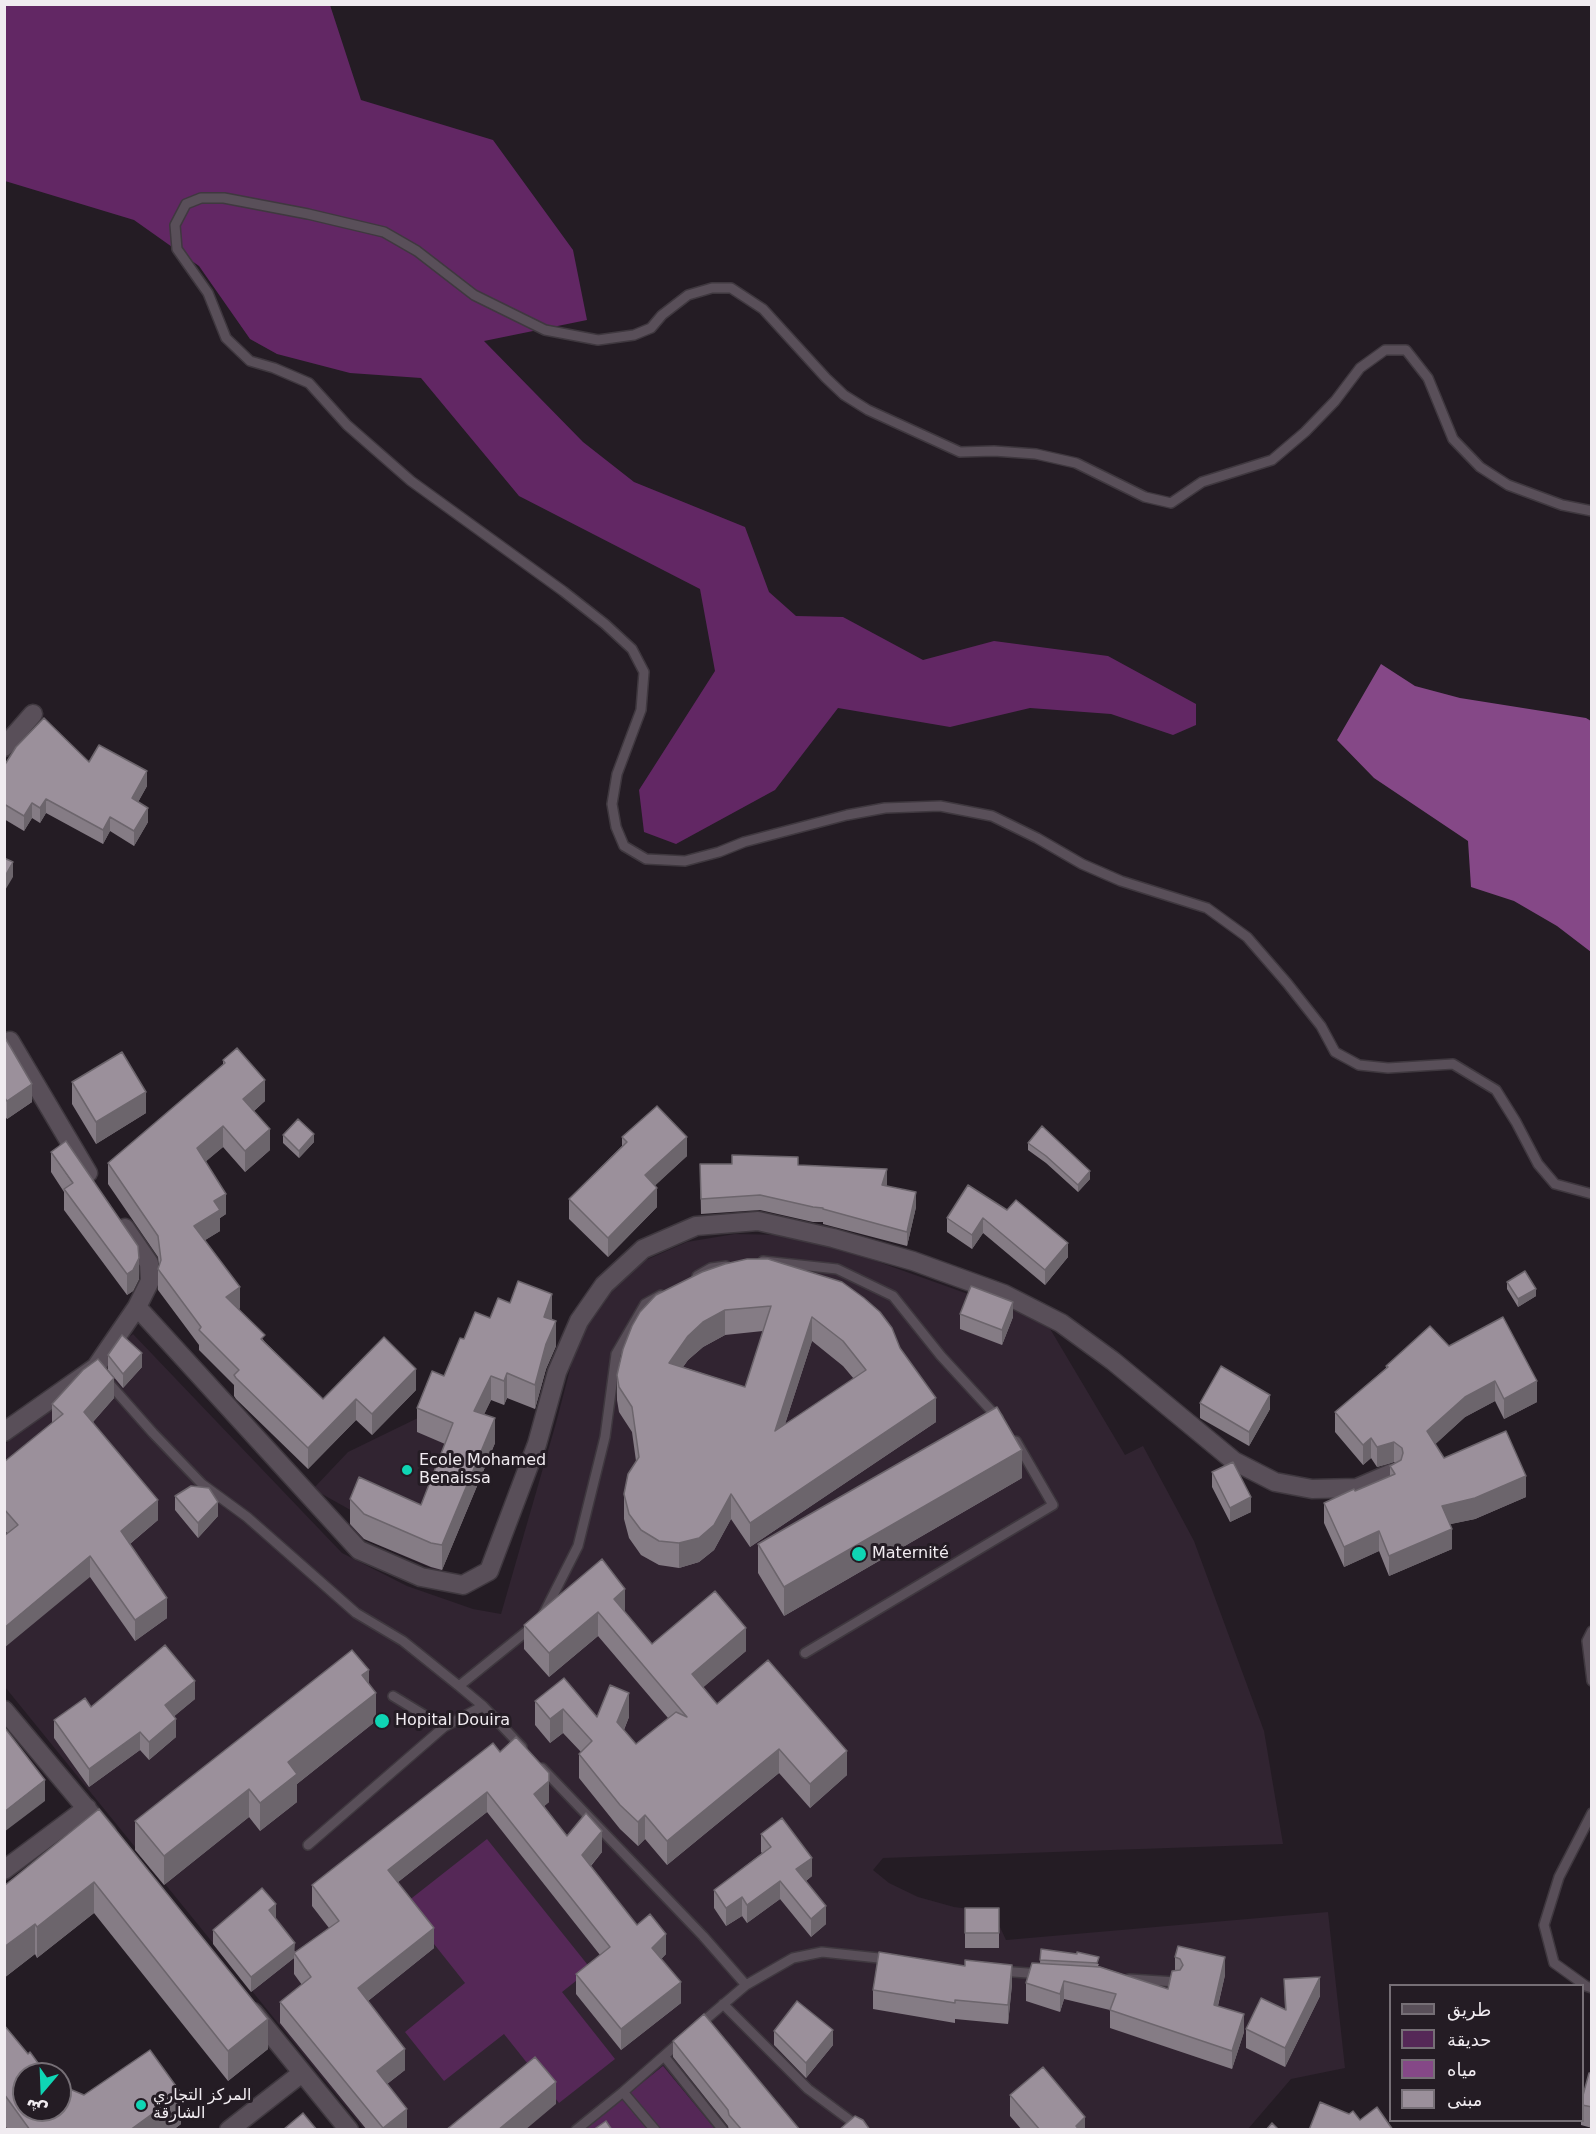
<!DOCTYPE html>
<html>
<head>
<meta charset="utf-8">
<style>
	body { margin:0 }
	#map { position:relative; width:1596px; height:2134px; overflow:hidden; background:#241c24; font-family:"DejaVu Sans",Vazirmatn,sans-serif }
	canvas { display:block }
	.frame { position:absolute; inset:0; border:6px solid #f0ebf0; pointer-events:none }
	.legend { position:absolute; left:1389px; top:1984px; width:195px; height:138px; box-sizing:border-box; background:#241c24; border:2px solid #766f76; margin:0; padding:8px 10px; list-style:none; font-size:18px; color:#f0ebf0 }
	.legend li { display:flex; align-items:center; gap:12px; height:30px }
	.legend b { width:30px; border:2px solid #766f76 }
	.north { position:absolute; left:12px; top:2062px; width:60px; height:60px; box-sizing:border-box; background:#241c24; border:2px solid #766f76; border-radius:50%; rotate:199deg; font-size:16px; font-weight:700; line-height:24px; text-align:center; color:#f0ebf0 }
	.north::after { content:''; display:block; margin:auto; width:21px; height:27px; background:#0fd5b4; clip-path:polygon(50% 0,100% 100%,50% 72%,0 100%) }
</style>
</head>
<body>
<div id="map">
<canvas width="1596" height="2134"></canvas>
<div class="frame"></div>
<ul class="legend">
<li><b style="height:8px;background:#594f59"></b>طريق</li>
<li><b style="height:16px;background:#552857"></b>حديقة</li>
<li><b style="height:16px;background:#854887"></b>مياه</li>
<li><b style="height:16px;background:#9b909b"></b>مبنى</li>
</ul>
<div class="north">ش</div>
</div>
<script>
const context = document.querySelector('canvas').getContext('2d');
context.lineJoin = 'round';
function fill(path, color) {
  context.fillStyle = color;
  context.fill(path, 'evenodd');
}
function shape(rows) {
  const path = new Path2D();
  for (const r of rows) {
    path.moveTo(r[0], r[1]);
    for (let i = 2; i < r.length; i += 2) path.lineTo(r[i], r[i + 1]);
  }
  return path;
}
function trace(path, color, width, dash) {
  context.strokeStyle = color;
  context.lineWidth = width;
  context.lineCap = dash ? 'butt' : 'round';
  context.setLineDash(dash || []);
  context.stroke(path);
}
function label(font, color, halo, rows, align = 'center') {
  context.font = font + ' "DejaVu Sans",Vazirmatn,sans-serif';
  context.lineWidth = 6;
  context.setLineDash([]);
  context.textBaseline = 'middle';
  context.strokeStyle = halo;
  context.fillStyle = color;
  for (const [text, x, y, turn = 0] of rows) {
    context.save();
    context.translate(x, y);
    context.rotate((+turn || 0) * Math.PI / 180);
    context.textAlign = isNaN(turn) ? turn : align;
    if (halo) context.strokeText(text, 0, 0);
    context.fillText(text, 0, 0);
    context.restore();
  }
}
const built = shape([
	[735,1234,783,1235,837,1247,1046,1322,1125,1455,1143,1446,1194,1541,1264,1731,1283,1844,883,1858,873,1870,889,1883,918,1897,954,1907,993,1912,1006,1940,1328,1912,1345,2068,1291,2079,1248,2129,364,2129,5,1687,4,1445,133,1334,342,1553,407,1586,473,1609,501,1614,556,1423,574,1354,593,1314,611,1289,646,1260,687,1242],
	[424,1415,495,1443,441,1572,348,1532,354,1512,313,1489,348,1452]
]);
const green = shape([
	[487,1839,591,1969,562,1992,615,2059,559,2103,504,2034,444,2081,405,2032,465,1983,403,1905],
	[663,2066,715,2129,584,2130]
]);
const forest = shape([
	[4,5,330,5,361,100,493,140,573,250,587,320,484,341,583,442,634,482,745,527,769,592,796,616,843,617,923,660,994,641,1108,656,1196,704,1196,725,1173,735,1111,714,1030,708,950,727,838,708,775,790,676,844,644,832,639,790,715,671,700,589,519,496,421,378,350,373,277,354,250,339,199,266,134,220,5,181]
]);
const water = shape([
	[1381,664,1415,686,1460,698,1586,718,1591,721,1591,952,1557,926,1514,901,1471,887,1468,841,1374,778,1337,740]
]);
const lane = shape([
	[1592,511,1562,505,1508,485,1480,467,1453,439,1428,378,1406,350,1385,350,1360,368,1335,401,1305,432,1272,460,1202,482,1171,503,1145,497,1076,463,1036,454,994,451,960,452,868,410,844,395,826,378,763,309,731,288,712,288,688,295,662,315,651,328,634,335,598,340,545,330,474,295,417,251,384,232,308,214,224,198,201,198,186,204,175,225,177,249,208,293,226,338,250,361,274,368,309,383,347,425,411,481,563,591,605,624,632,649,644,672,641,710,617,774,612,804,616,827,624,846,646,859,685,861,719,852,744,842,847,815,885,808,940,806,992,816,1037,838,1082,864,1121,881,1207,908,1247,937,1287,983,1321,1026,1335,1052,1359,1065,1388,1068,1453,1064,1496,1090,1516,1122,1538,1164,1555,1184,1592,1194],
	[763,1261,837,1269,893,1296,941,1356,998,1418],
	[697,1276,711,1268,726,1266],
	[107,1381,153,1433,202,1484,247,1517,356,1613,403,1641,459,1686,483,1706,522,1747],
	[543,1615,578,1546,605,1437,616,1354,645,1304,661,1295],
	[1592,1631,1587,1641,1592,1681],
	[805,1653,1053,1505,1016,1441],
	[459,1686,532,1627],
	[393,1696,444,1727],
	[542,1768,703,1936,746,1985,699,2025],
	[1592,1813,1559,1877,1544,1925,1554,1963,1586,1986,1592,1988],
	[308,1845,444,1727,483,1706],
	[1000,1971,1041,1974],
	[1129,1979,1176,1982],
	[746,1985,793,1958,822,1952,888,1959],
	[723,2004,808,2089,863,2130],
	[664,2056,723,2130],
	[623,2092,655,2130],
	[576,2130,623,2092,682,2040]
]);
const street = shape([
	[4,747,33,714],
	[10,1041,88,1173],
	[137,1307,359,1550,421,1577,463,1585,489,1571,537,1444,557,1372,579,1321,604,1285,643,1249,696,1226,758,1221,833,1238,913,1261,1004,1294,1061,1323,1113,1361,1234,1461,1275,1482,1312,1489,1357,1488,1392,1473],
	[4,1432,96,1367,137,1307,150,1281,149,1263,125,1228],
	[4,1710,107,1833],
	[4,1870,87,1808],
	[253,2012,349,2130],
	[229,2130,302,2073]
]);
const wall = shape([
	[89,762,147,786,138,802,148,822,134,846,110,831,103,844,46,813,40,823,32,818,24,831,4,819,4,766],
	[4,1036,32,1102,7,1119,4,1115],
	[223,1060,265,1101,254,1111,270,1150,245,1172,223,1147,206,1161,226,1214,220,1218,220,1231,205,1240,240,1308,239,1309,265,1342,323,1399,416,1390,372,1435,356,1420,308,1469,236,1399,234,1396,234,1385,199,1350,199,1345,158,1290,158,1269,159,1265,158,1257,108,1184,108,1163,223,1065],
	[72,1082,146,1113,96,1144,72,1104],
	[283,1135,314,1142,299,1158,283,1143],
	[622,1137,687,1156,655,1185,657,1207,608,1257,569,1219,569,1199,622,1146],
	[1028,1143,1090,1179,1078,1192,1046,1163,1028,1150],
	[51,1152,139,1279,133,1291,127,1295,64,1210,64,1192,51,1172],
	[700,1164,798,1165,887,1184,886,1186,916,1207,907,1246,823,1224,823,1222,813,1222,760,1210,701,1214],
	[968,1185,1068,1257,1045,1285,983,1233,972,1249,947,1232,947,1218],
	[768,1259,936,1422,750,1547,731,1519,714,1550,699,1562,679,1568,659,1565,641,1555,629,1538,624,1519,624,1494,636,1461,632,1432,619,1412,617,1400,617,1375],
	[763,1331,745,1387,683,1367,688,1360,703,1347,725,1335],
	[812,1341,843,1366,854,1379,785,1424],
	[1507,1282,1536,1296,1518,1307,1507,1289],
	[960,1314,1013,1317,1002,1345,960,1329],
	[552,1318,556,1346,546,1369,535,1409,507,1398,504,1405,491,1400,484,1414,495,1443,442,1570,431,1567,364,1539,350,1524,350,1499,421,1505,445,1444,417,1432,417,1408,444,1376,464,1339],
	[1449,1346,1537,1402,1504,1419,1495,1401,1465,1417,1435,1444,1444,1458,1526,1497,1475,1519,1450,1524,1452,1549,1389,1576,1379,1551,1344,1567,1324,1523,1324,1503,1355,1491,1390,1477,1390,1466,1395,1463,1394,1462,1377,1467,1371,1458,1363,1465,1335,1432,1335,1412,1386,1368,1386,1366],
	[108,1355,142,1367,123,1388,108,1370],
	[114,1398,93,1422,158,1520,130,1544,167,1618,135,1641,90,1577,8,1534,4,1530,4,1462,52,1423,52,1404],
	[1200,1403,1270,1409,1249,1446,1200,1418],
	[1212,1472,1251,1512,1230,1522,1212,1487],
	[1022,1478,784,1616,758,1573,758,1544],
	[175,1496,218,1516,198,1538,175,1510],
	[625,1589,625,1612,652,1644,746,1651,703,1687,717,1704,847,1775,810,1808,779,1773,667,1865,645,1839,638,1846,620,1829,579,1778,579,1754,581,1752,563,1733,550,1743,535,1725,535,1701,597,1717,629,1717,624,1730,636,1744,668,1718,598,1636,549,1677,524,1649,524,1625],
	[369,1683,376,1721,297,1784,297,1802,260,1831,249,1817,164,1885,135,1850,135,1821],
	[195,1699,174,1716,176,1737,149,1760,140,1750,89,1787,54,1738,54,1720,91,1707],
	[500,1752,549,1802,544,1806,567,1836,602,1852,591,1866,637,1925,666,1954,661,1959,681,2003,621,2050,576,1994,576,1974,600,1955,487,1812,398,1882,434,1948,368,2001,405,2070,387,2084,407,2129,367,2130,280,2023,280,2002,302,1985,294,1974,294,1958,251,1992,213,1944,213,1930,276,1919,295,1952,329,1928,312,1906,312,1885],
	[99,1809,268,2049,228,2081,94,1913,37,1958,35,1954,4,1978,4,1886],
	[761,1834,812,1876,806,1881,826,1924,811,1937,780,1899,747,1923,742,1916,726,1926,714,1908,714,1890,762,1853,761,1852],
	[965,1908,999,1908,999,1948,965,1948],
	[1041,1949,1099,1964,1098,1966,1168,1989,1175,1971,1175,1957,1225,1975,1218,2006,1244,2032,1232,2069,1110,2028,1110,2010,1064,1999,1060,2012,1026,2001,1026,1983,1040,1963],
	[1284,1979,1320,1996,1285,2067,1246,2048,1246,2029,1285,2010],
	[1012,1984,1008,2024,955,2019,955,2023,873,2009,873,1990],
	[4,2025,24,2074,84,2095,181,2124,173,2130,8,2130,4,2124],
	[774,2031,833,2045,806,2078,774,2045],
	[673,2041,800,2130,729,2130,728,2126,673,2057],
	[1592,2073,1592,2128,1581,2125,1581,2121,1582,2121,1582,2099],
	[1010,2095,1085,2130,1022,2130,1010,2116]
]);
const shadedWall = shape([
	[147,771,147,786,132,813,132,798],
	[46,799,46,813,40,823,40,808],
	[32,803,32,818,24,831,24,816],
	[148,808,148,822,134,846,134,831],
	[110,817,110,831,103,844,103,830],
	[13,862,13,877,4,892,4,878],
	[265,1080,265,1101,243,1120,243,1099],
	[32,1084,32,1102,7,1119,7,1101],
	[146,1092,146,1113,96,1144,96,1122],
	[223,1126,223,1147,197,1169,197,1148],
	[270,1129,270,1150,245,1172,245,1151],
	[314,1134,314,1142,299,1158,299,1151],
	[687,1137,687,1156,645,1195,645,1175],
	[887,1169,887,1184,882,1200,882,1185],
	[1090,1171,1090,1179,1078,1192,1078,1185],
	[657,1188,657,1207,608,1257,608,1238],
	[916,1192,916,1207,907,1246,907,1232],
	[226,1194,226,1214,220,1218,220,1231,194,1247,194,1226,214,1201],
	[983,1218,983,1233,972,1249,972,1235],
	[1068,1243,1068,1257,1045,1285,1045,1270],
	[139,1258,139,1279,133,1291,127,1295,127,1274],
	[240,1287,240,1308,226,1318,226,1297],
	[1536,1289,1536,1296,1518,1307,1518,1299],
	[552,1294,552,1318,544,1341,544,1317],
	[1013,1302,1013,1317,1002,1345,1002,1330],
	[725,1310,725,1335,703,1347,688,1360,669,1387,669,1363,688,1336,703,1322],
	[812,1317,812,1341,775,1455,775,1431],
	[556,1321,556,1346,546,1369,535,1409,535,1385,546,1344],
	[142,1353,142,1367,123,1388,123,1374],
	[416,1369,416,1390,372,1435,372,1414],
	[507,1373,507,1398,504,1405,504,1381],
	[491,1376,491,1400,474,1436,474,1411],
	[114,1378,114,1398,84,1432,84,1412],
	[1495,1381,1495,1401,1465,1417,1427,1452,1427,1431,1465,1397],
	[1537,1381,1537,1402,1504,1419,1504,1399],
	[1270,1395,1270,1409,1249,1446,1249,1432],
	[936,1398,936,1422,750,1547,750,1523],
	[356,1399,356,1420,308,1469,308,1448],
	[495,1418,495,1443,442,1570,442,1545],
	[1371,1438,1371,1458,1363,1465,1363,1445],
	[1394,1442,1394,1462,1377,1467,1377,1447],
	[1022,1450,1022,1478,784,1616,784,1587],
	[1526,1476,1526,1497,1475,1519,1442,1526,1442,1506],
	[731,1494,731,1519,714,1550,699,1562,679,1568,679,1543],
	[1251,1497,1251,1512,1230,1522,1230,1508],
	[158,1500,158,1520,121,1551,121,1531],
	[218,1502,218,1516,198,1538,198,1523],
	[1452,1529,1452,1549,1389,1576,1389,1556],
	[1379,1531,1379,1551,1344,1567,1344,1547],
	[90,1556,90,1577,4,1648,4,1628],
	[625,1589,625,1613,614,1599],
	[167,1598,167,1618,135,1641,135,1620],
	[598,1612,598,1636,549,1677,549,1653],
	[746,1628,746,1651,692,1697,692,1674],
	[369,1670,369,1698,376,1693,376,1721,297,1784,297,1802,260,1831,260,1803,288,1762,362,1675],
	[195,1681,195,1699,165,1724,165,1705],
	[629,1693,629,1717,617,1746,617,1722],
	[563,1709,563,1733,550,1743,550,1719],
	[176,1719,176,1737,149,1760,149,1742],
	[140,1732,140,1750,89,1787,89,1769],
	[779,1749,779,1773,667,1865,667,1841],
	[847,1751,847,1775,810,1808,810,1784],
	[45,1780,45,1801,4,1832,4,1812],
	[549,1781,549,1802,534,1815,534,1794],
	[249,1789,249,1817,164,1885,164,1856],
	[487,1792,487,1812,388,1890,388,1870],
	[645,1815,645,1839,638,1846,638,1822],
	[602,1831,602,1852,582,1876,582,1855],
	[812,1858,812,1876,796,1888,796,1869],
	[780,1881,780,1899,747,1923,747,1905],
	[94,1882,94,1913,37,1958,37,1927],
	[742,1897,742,1916,726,1926,726,1908],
	[276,1904,276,1919,269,1925,269,1910],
	[826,1906,826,1924,811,1937,811,1919],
	[35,1924,35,1954,4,1978,4,1947],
	[434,1928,434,1948,358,2009,358,1988],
	[666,1934,666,1954,652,1969,652,1948],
	[295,1943,294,1958,251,1992,251,1977],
	[1225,1957,1225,1975,1214,2022,1214,2005],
	[1012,1965,1012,1984,1008,2024,1008,2005],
	[1320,1977,1320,1996,1285,2067,1285,2048],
	[1064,1981,1064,1999,1060,2012,1060,1994],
	[681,1982,681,2003,621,2050,621,2029],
	[1244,2014,1244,2032,1232,2069,1232,2051],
	[268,2019,268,2049,228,2081,228,2051],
	[833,2030,833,2045,806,2078,806,2063],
	[405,2049,405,2070,377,2092,377,2071],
	[556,2082,556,2104,525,2130,498,2130],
	[181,2093,181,2124,173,2130,130,2130],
	[407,2109,407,2130,383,2130,383,2128],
	[1085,2117,1085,2130,1076,2130,1076,2126]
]);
const building = shape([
	[44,718,89,762,99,745,147,771,132,798,148,808,134,831,110,817,103,830,46,799,40,808,32,803,24,816,4,804,4,766,16,747,44,718],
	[4,858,13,862,4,878,4,858],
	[4,1036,32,1084,7,1101,4,1097,4,1036],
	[237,1048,265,1080,243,1099,270,1129,245,1151,223,1126,197,1148,226,1194,214,1201,220,1210,194,1226,240,1287,226,1297,265,1335,261,1339,323,1399,384,1337,416,1369,372,1414,356,1399,308,1448,236,1378,234,1375,239,1370,199,1330,201,1327,158,1269,161,1260,158,1236,108,1163,225,1063,223,1060,237,1048],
	[122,1052,146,1092,96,1122,72,1082,122,1052],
	[657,1106,687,1137,645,1175,657,1188,608,1238,569,1199,627,1142,622,1137,657,1106],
	[298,1119,314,1134,299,1151,283,1135,298,1119],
	[1042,1126,1090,1171,1078,1185,1046,1156,1028,1143,1042,1126],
	[66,1141,138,1246,139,1258,133,1270,127,1274,64,1189,73,1183,51,1152,66,1141],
	[732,1155,798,1157,798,1165,887,1169,882,1185,916,1192,907,1232,823,1209,823,1208,813,1207,760,1195,701,1199,700,1164,732,1164,732,1155],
	[968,1185,1007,1210,1016,1200,1068,1243,1045,1270,983,1218,972,1235,947,1218,968,1185],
	[747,1259,768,1259,842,1282,864,1298,880,1312,892,1328,900,1348,936,1398,750,1523,731,1494,714,1525,699,1538,679,1543,659,1541,641,1530,629,1514,624,1494,628,1474,639,1457,632,1407,619,1387,617,1375,623,1349,632,1326,640,1312,656,1295,702,1272,725,1264,747,1259],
	[771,1306,745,1387,669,1363,688,1336,703,1322,725,1310,771,1306],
	[812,1317,843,1341,866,1370,775,1431,812,1317],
	[1525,1271,1536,1289,1518,1299,1507,1282,1525,1271],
	[518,1281,552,1294,544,1317,556,1321,546,1344,535,1385,507,1373,504,1381,491,1376,474,1411,495,1418,442,1545,431,1543,364,1514,350,1499,359,1477,421,1505,453,1423,417,1408,432,1371,444,1376,460,1338,464,1339,475,1312,490,1318,498,1298,510,1303,518,1281],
	[971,1286,1013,1302,1002,1330,960,1314,971,1286],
	[1503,1317,1537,1381,1504,1399,1495,1381,1465,1397,1427,1431,1444,1458,1506,1431,1526,1476,1475,1498,1442,1506,1452,1529,1389,1556,1379,1531,1344,1547,1324,1503,1354,1489,1355,1491,1395,1474,1390,1466,1401,1460,1403,1453,1402,1448,1394,1442,1377,1447,1371,1438,1363,1445,1335,1412,1388,1367,1386,1366,1430,1326,1449,1346,1503,1317],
	[122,1335,142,1353,123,1374,108,1355,122,1335],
	[98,1359,114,1378,84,1412,158,1500,121,1531,167,1598,135,1620,90,1556,4,1628,4,1536,18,1525,4,1509,4,1462,63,1414,52,1404,83,1370,98,1359],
	[1221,1366,1270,1395,1249,1432,1200,1403,1221,1366],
	[997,1407,1022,1450,784,1587,758,1544,997,1407],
	[1233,1462,1251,1497,1230,1508,1212,1472,1233,1462],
	[191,1486,209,1488,218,1502,198,1523,175,1496,191,1486],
	[602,1559,625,1589,614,1599,652,1644,715,1591,746,1628,692,1674,717,1704,768,1660,847,1751,810,1784,779,1749,667,1841,645,1815,638,1822,620,1805,579,1754,592,1741,563,1709,550,1719,535,1701,564,1678,597,1717,610,1685,629,1693,617,1722,636,1744,676,1712,687,1717,598,1612,549,1653,524,1625,602,1559],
	[165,1645,195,1681,165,1705,176,1719,149,1742,140,1732,89,1769,54,1720,85,1698,91,1707,165,1645],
	[352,1650,369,1670,362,1675,376,1693,288,1762,297,1774,260,1803,249,1789,164,1856,135,1821,352,1650],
	[4,1727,45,1780,4,1812,4,1727],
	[516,1737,549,1773,549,1781,534,1794,567,1836,586,1813,602,1831,582,1855,637,1925,650,1914,666,1934,652,1948,681,1982,621,2029,576,1974,610,1947,487,1792,388,1870,434,1928,358,1988,405,2049,377,2071,407,2109,383,2128,280,2002,311,1977,294,1953,339,1921,312,1885,493,1743,500,1752,516,1737],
	[99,1809,268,2019,228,2051,94,1882,37,1927,35,1924,4,1947,4,1886,99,1809],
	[782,1818,812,1858,796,1869,826,1906,811,1919,780,1881,747,1905,742,1897,726,1908,714,1890,771,1847,761,1834,782,1818],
	[262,1888,276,1904,269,1910,295,1943,251,1977,213,1930,262,1888],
	[965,1908,999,1908,999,1933,965,1933,965,1908],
	[1178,1946,1225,1957,1214,2005,1244,2014,1232,2051,1110,2010,1116,1994,1064,1981,1060,1994,1026,1983,1032,1963,1100,1967,1168,1989,1172,1971,1180,1970,1183,1965,1180,1959,1175,1957,1178,1946],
	[1041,1949,1077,1954,1077,1952,1099,1957,1097,1963,1040,1960,1041,1949],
	[879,1952,965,1966,965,1960,1012,1965,1008,2005,955,2000,955,2003,873,1990,879,1952],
	[1320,1977,1285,2048,1246,2029,1261,1998,1286,2010,1284,1979,1320,1977],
	[797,2001,833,2030,806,2063,774,2031,797,2001],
	[704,2014,800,2130,742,2130,729,2115,728,2110,673,2041,704,2014],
	[4,2025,28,2054,30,2052,46,2074,24,2074,24,2110,60,2110,60,2085,84,2095,150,2050,181,2093,130,2130,30,2130,4,2094,4,2025],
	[535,2057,556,2082,498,2130,446,2130,535,2057],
	[1043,2067,1085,2117,1076,2126,1079,2130,1040,2130,1010,2095,1043,2067],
	[1589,2073,1592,2073,1592,2107,1582,2105,1582,2099,1589,2073],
	[1320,2102,1349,2114,1353,2111,1360,2120,1377,2107,1393,2130,1309,2130,1320,2102],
	[303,2113,317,2130,284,2130,284,2129,303,2113],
	[855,2116,863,2120,870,2130,839,2130,855,2116],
	[606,2121,612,2130,593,2130,606,2121],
	[1272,2123,1279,2130,1266,2130,1272,2123]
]);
const markers = [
	[407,1470,6,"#0fd5b4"],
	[859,1554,8,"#0fd5b4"],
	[382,1721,8,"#0fd5b4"],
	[141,2105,6,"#0fd5b4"]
];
const poiNames = [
	["Ecole Mohamed",419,1461],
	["Benaissa",419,1479],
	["Maternité",872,1554],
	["Hopital Douira",395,1721],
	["المركز التجاري",153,2096],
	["الشارقة",153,2114]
];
fill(built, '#312431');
fill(green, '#552857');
fill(forest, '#622764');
fill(water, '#854887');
trace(lane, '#3f383f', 12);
trace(street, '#3f383f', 21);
trace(lane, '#594f59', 9);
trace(street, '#594f59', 18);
fill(wall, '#857c85');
fill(shadedWall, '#6c656c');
fill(building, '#9b909b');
trace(building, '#6c656c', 1.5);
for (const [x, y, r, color] of markers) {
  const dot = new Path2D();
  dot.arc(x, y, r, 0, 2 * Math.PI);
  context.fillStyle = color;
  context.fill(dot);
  trace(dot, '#241c24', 2);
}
label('16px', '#f0ebf0', '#241c24', poiNames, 'left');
</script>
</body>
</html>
